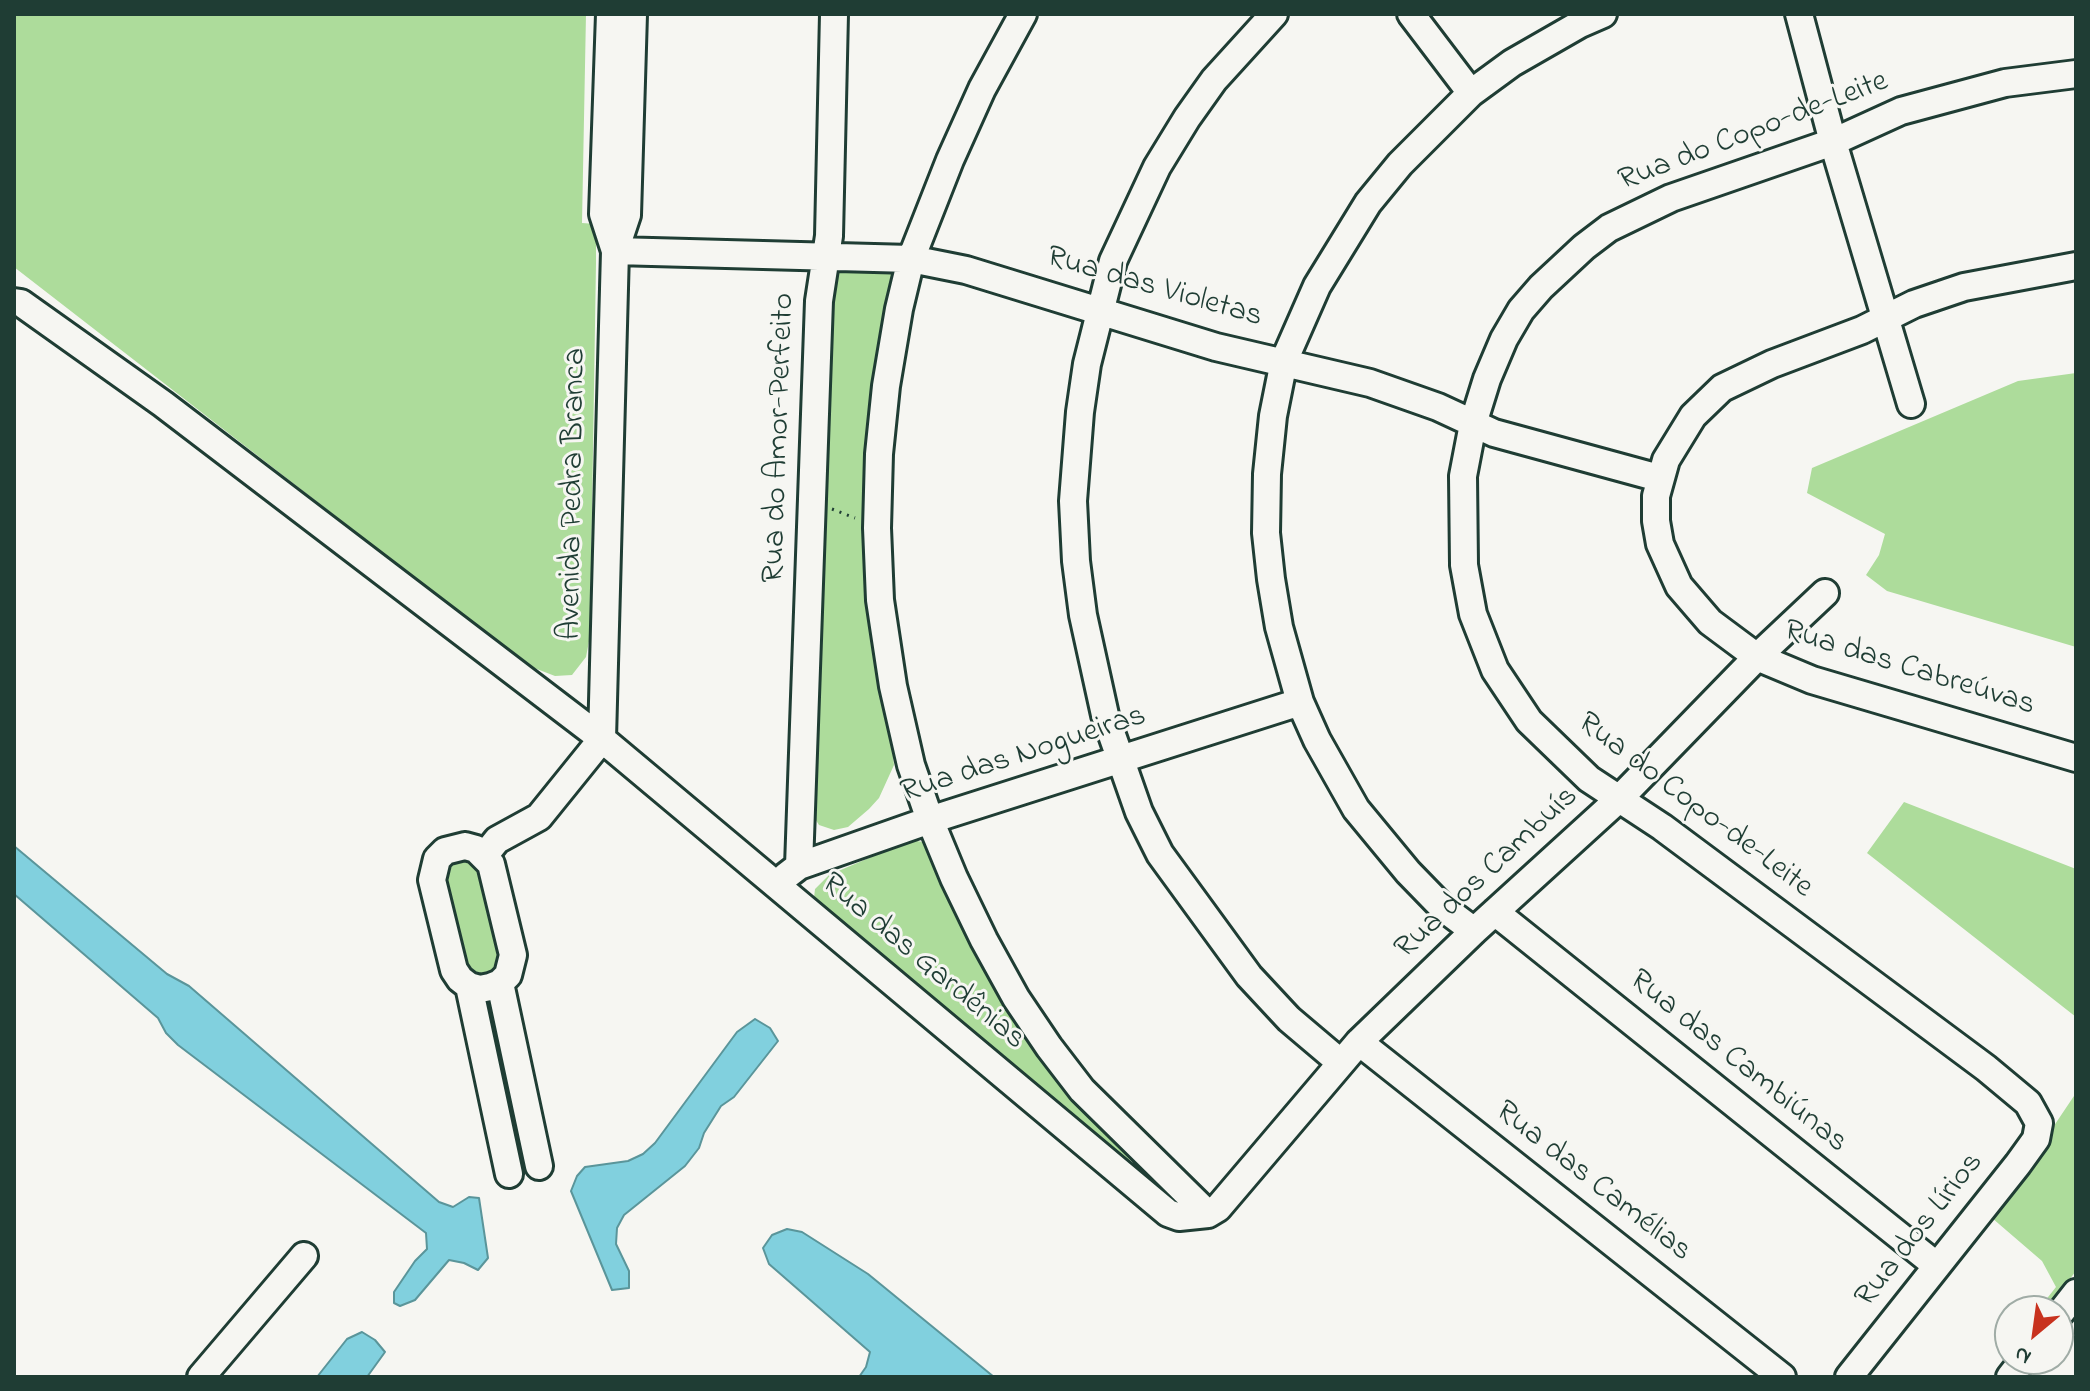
<!DOCTYPE html>
<html>
<head>
<meta charset="utf-8">
<style>
	body { margin:0 }
	#map { position:relative; width:2090px; height:1391px; overflow:hidden; background:#f6f6f2; font-family:"Indie Flower",sans-serif }
	canvas { display:block }
	.frame { position:absolute; inset:0; border:16px solid #1f3d34; pointer-events:none }
	.north { position:absolute; left:1994px; top:1295px; width:80px; height:80px; box-sizing:border-box; background:#f6f6f2; border:2px solid #a0aca6; border-radius:50%; rotate:209deg; font-size:22px; font-weight:700; line-height:32px; text-align:center; color:#1f3d34 }
	.north::after { content:''; display:block; margin:auto; width:28px; height:36px; background:#c8321e; clip-path:polygon(50% 0,100% 100%,50% 72%,0 100%) }
</style>
</head>
<body>
<div id="map">
<canvas width="2090" height="1391"></canvas>
<div class="frame"></div>
<div class="north">N</div>
</div>
<script>
const context = document.querySelector('canvas').getContext('2d');
context.lineJoin = 'round';
function fill(path, color) {
  context.fillStyle = color;
  context.fill(path, 'evenodd');
}
function shape(rows) {
  const path = new Path2D();
  for (const r of rows) {
    path.moveTo(r[0], r[1]);
    for (let i = 2; i < r.length; i += 2) path.lineTo(r[i], r[i + 1]);
  }
  return path;
}
function trace(path, color, width, dash) {
  context.strokeStyle = color;
  context.lineWidth = width;
  context.lineCap = dash ? 'butt' : 'round';
  context.setLineDash(dash || []);
  context.stroke(path);
}
function label(font, color, halo, rows, align = 'center') {
  context.font = font + ' "Indie Flower",sans-serif';
  context.lineWidth = 6;
  context.setLineDash([]);
  context.textBaseline = 'middle';
  context.strokeStyle = halo;
  context.fillStyle = color;
  for (const [text, x, y, turn = 0] of rows) {
    context.save();
    context.translate(x, y);
    context.rotate((+turn || 0) * Math.PI / 180);
    context.textAlign = isNaN(turn) ? turn : align;
    if (halo) context.strokeText(text, 0, 0);
    context.fillText(text, 0, 0);
    context.restore();
  }
}
const green = shape([
	[14,14,586,14,582,223,596,224,596,263,590,636,586,657,572,675,555,676,529,666,14,267],
	[833,263,893,267,895,272,883,327,869,410,866,480,894,765,879,798,869,809,848,827,834,830,819,825,812,814],
	[2076,373,2076,647,1887,591,1866,575,1879,555,1885,534,1807,493,1812,468,2018,381],
	[1904,802,2076,869,2076,1017,1867,853],
	[911,840,929,843,1083,1102,1135,1166,819,907,814,898,815,889,829,875],
	[465,857,481,868,502,962,494,974,481,977,468,972,443,872,451,861],
	[2076,1093,2076,1271,2045,1311,2037,1311,2056,1287,2042,1261,1992,1218]
]);
const water = shape([
	[14,846,167,974,189,986,439,1202,453,1207,469,1197,479,1198,488,1258,478,1270,464,1263,449,1260,415,1300,400,1306,394,1303,394,1292,415,1261,427,1249,426,1233,178,1045,166,1033,158,1018,14,894,14,846],
	[755,1019,770,1028,778,1041,734,1097,721,1106,704,1133,699,1148,685,1166,624,1215,617,1228,616,1244,629,1271,629,1288,612,1290,571,1191,577,1176,585,1167,628,1161,643,1154,655,1143,737,1032,755,1019],
	[787,1229,802,1232,868,1274,994,1377,859,1377,866,1367,870,1352,769,1264,763,1248,772,1235,787,1229],
	[362,1332,375,1340,385,1352,367,1377,317,1377,347,1339,362,1332]
]);
const path = shape([
	[832,509,855,518]
]);
const minor = shape([
	[610,14,603,214,615,251],
	[1023,14,982,89,950,160,911,259,899,309,886,386,879,454,877,528,880,600,893,686,911,765,930,820,954,878,984,940,1016,998,1049,1047,1082,1090,1208,1214],
	[1274,14,1214,80,1187,118,1157,167,1113,261,1087,364,1080,412,1073,501,1076,561,1083,615,1105,715,1139,812,1160,854,1249,976,1289,1019,1341,1063],
	[1411,14,1471,93],
	[1799,14,1833,142,1911,404],
	[615,251,911,259,966,270,1216,347,1370,383,1438,407,1494,433,1659,478],
	[2076,266,1964,287,1914,304,1862,330,1772,364,1722,388,1693,416,1666,460,1656,496,1656,521,1660,544,1679,586,1710,622,1757,657,1812,680,2076,758],
	[14,302,21,303,163,404,602,739,1168,1213,1179,1217,1208,1214,1218,1208,1359,1042,1474,931,1620,798,1757,657,1825,593],
	[602,739,615,251,627,215,633,14],
	[465,846,476,849,491,864,513,955,508,975,500,983,490,987,480,989,469,986,460,979,454,970,432,880,437,859,445,851,465,846],
	[485,855,497,840,539,817,602,739],
	[799,866,819,301,829,236,834,14],
	[786,876,799,866,930,820,1300,702],
	[1495,912,1937,1266],
	[1474,931,1442,907,1408,872,1356,809,1317,740,1300,702,1279,627,1271,579,1266,533,1267,474,1273,416,1284,361,1317,286,1368,203,1400,164,1471,93,1512,63,1580,24,1603,14],
	[500,983,539,1166],
	[469,986,509,1174],
	[1359,1042,1782,1377],
	[2058,1316,2076,1293],
	[201,1377,304,1256],
	[1849,1377,2018,1164,2036,1139,2039,1123,2028,1103,1986,1068,1662,827,1589,779,1529,721,1495,670,1473,614,1464,565,1463,476,1473,424,1487,379,1504,339,1521,310,1541,287,1584,247,1609,228,1671,198,1833,142,1901,111,2005,83,2076,74],
	[2010,1377,2024,1359]
]);
const streetNames = [
	["Rua do Copo-de-Leite",1754,133,-21],
	["Rua das Violetas",1154,289,16],
	["Rua do Amor-Perfeito",781,438,-88],
	["Avenida Pedra Branca",575,494,-89],
	["Rua das Cabreúvas",1909,670,17],
	["Rua das Nogueiras",1024,756,-18],
	["Rua do Copo-de-Leite",1694,807,37],
	["Rua dos Cambuís",1488,874,-43],
	["Rua das Gardênias",922,963,40],
	["Rua das Cambiúnas",1737,1063,39],
	["Rua das Camélias",1592,1183,38],
	["Rua dos Lírios",1921,1231,-52]
];
fill(green, '#addc9b');
fill(water, '#81d0de');
trace(water, '#5a959a', 2);
trace(minor, '#1f3d34', 32);
trace(path, '#1f3d34', 3, [2, 6]);
trace(minor, '#f6f6f2', 26);
label('32px', '#1f3d34', '#f6f6f2', streetNames);
</script>
</body>
</html>
